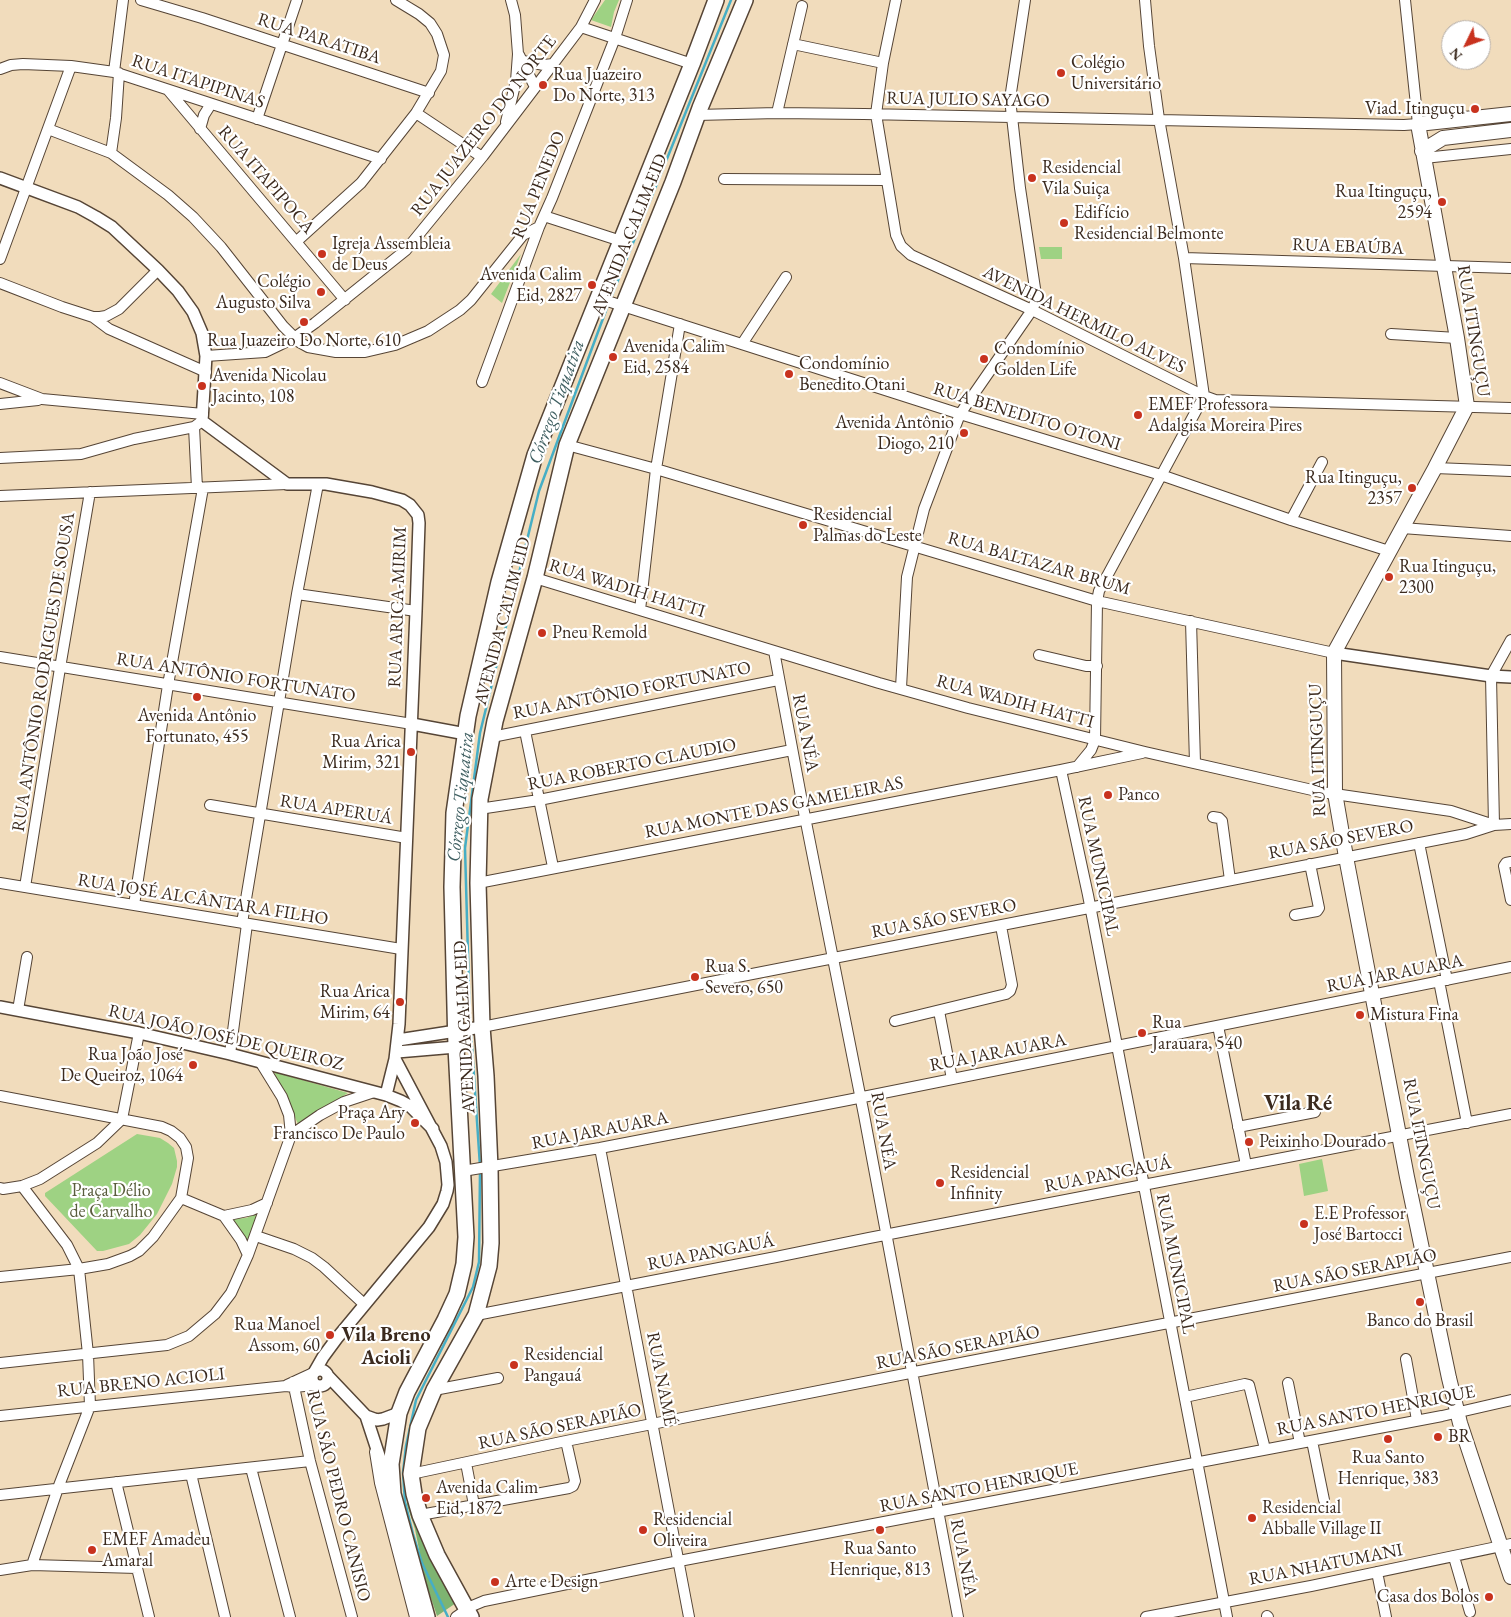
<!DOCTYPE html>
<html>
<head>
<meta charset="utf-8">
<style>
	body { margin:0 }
	#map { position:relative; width:1511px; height:1617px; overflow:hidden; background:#f1dcbc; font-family:"EB Garamond",serif }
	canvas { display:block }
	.north { position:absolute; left:1441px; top:20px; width:50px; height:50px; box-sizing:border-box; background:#fff; border:1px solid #b1aaa5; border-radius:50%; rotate:228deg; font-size:14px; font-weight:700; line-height:20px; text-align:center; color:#3b2a1e }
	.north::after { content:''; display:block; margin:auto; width:18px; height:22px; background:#c8321e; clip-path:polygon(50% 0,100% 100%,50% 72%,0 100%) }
</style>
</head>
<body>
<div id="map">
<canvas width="1511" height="1617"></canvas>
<div class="north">N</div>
</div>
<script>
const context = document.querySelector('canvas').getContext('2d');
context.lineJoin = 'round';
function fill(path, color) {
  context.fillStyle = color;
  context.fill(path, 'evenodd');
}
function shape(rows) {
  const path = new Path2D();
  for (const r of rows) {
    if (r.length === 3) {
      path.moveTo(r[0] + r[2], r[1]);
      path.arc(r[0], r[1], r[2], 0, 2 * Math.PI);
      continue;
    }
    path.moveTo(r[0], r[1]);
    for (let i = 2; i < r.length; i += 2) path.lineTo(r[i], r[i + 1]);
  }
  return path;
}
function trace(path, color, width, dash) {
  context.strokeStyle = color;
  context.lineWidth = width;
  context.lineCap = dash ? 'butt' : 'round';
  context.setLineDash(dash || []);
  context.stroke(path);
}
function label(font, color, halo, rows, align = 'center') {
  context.font = font + ' "EB Garamond",serif';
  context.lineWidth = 4.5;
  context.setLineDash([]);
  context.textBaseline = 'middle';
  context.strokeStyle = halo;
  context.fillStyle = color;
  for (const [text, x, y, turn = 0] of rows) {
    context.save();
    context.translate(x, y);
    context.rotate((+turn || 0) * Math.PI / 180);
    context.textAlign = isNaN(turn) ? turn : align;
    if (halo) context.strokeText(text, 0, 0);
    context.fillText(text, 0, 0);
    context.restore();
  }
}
const green = shape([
	[605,0,619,0,614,12,611,27,591,20],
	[1039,247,1062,247,1062,259,1041,259],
	[521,254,502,303,491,294],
	[274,1072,348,1093,298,1124],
	[137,1134,160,1138,168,1143,174,1148,177,1161,177,1167,172,1184,157,1214,140,1235,129,1244,103,1251,97,1251,45,1196,45,1193],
	[1322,1159,1328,1191,1304,1196,1299,1164],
	[263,1211,248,1249,228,1219,246,1218]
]);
const forest = shape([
	[406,1470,456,1603,437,1616,425,1580,415,1529,407,1505]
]);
const stream = shape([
	[610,300,731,0],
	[470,1027,465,848,480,733,539,491,608,305],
	[471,1032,480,1166],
	[448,1617,422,1563,413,1534,405,1502,403,1473,406,1446,416,1400,473,1287,479,1262,480,1172]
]);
const minor = shape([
	[141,0,202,18,429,93],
	[896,0,883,63,876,114,896,235,901,246,911,255,1032,310,1204,396,1215,400,1511,408],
	[581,27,692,64],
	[793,44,883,63],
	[519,55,535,87],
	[523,61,544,65,553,64],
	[0,69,11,65,23,64,71,66,114,72,381,159],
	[114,72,123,0],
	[168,90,345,300],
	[416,113,482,157],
	[777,113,802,6],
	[697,115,777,113,864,114,1404,125,1418,124,1405,0],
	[257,119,297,0],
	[506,122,516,81,518,54,515,15,511,0],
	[48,129,111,153,168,195,193,217,221,247,283,326,299,342,308,347,336,352,365,352,395,345,428,331,460,310,471,300,523,235,539,227],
	[200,129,204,115,211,104],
	[111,153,116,118,119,73],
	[1424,158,1511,149],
	[724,179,886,180],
	[544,216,621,241],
	[297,241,361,183,416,113,441,71,444,55,437,34,430,23,419,14,396,0],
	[1184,258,1511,268],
	[0,259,71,66],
	[0,283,62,307,93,317,100,317,106,316,119,309,158,270],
	[598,298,960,414,1161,475,1291,520,1389,551],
	[93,317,109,329,206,372],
	[1391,334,1457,338],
	[742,344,786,277],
	[206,356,265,352,294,338,315,323,406,250,483,156,553,64,581,27,595,0],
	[482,382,539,227,552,198,615,38,627,0],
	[0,383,42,399,203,414],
	[0,404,38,400],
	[194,427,197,488],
	[567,445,656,469,1097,601,1334,653],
	[0,458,81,454,134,439,194,427,202,421],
	[1435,468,1511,471],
	[0,496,287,484],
	[1291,520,1322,462],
	[1402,528,1511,536],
	[535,578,879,683,968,708,1145,752,1321,792,1451,811,1494,825],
	[297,594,416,611],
	[640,610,656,469,680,324],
	[1191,621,1195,763],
	[774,651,803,807,864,1115,958,1617],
	[1039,655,1086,666,1097,666],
	[0,657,412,724],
	[901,688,907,577,924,509,960,414,1032,310,1035,303,1036,295,1020,188,1010,99,1025,0],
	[525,731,553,867],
	[492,737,778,680],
	[1077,767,1091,750,1095,740,1097,601,1099,591,1204,396,1184,258,1159,119,1149,46,1145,0],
	[1061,770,1088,895,1227,1617],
	[210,805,407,838],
	[479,809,539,800,792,750],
	[1213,817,1219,818,1222,821,1230,880],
	[1494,825,1491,676,1511,640],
	[1419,843,1447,980],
	[1511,862,1506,863,1504,866,1511,900],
	[0,883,401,949],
	[478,883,1061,770,1142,753],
	[25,887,60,668,90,492],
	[134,905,168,685,203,488],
	[1295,915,1317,911,1319,908,1310,864],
	[242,923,297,594,318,484],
	[1439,981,1467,1123],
	[18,1010,27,957],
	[939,1011,952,1079],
	[895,1021,1006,994,1010,991,1012,985,1001,926],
	[1218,1026,1246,1165],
	[482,1027,1466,834,1494,825,1511,824],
	[230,1054,247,924],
	[0,1096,162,1127,171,1131,180,1138,186,1147,188,1158,181,1198,153,1237,139,1251,130,1256,108,1264,79,1269,0,1277],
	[122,1119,139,1033],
	[1238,1127,1315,1112],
	[291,1135,320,1115,344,1102,374,1092],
	[600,1148,689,1617],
	[463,1171,600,1148,848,1100,1511,967],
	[22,1186,67,1245,79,1269,88,1354,90,1406,58,1488,32,1565],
	[0,1188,3,1189,22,1186,40,1179,97,1143,122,1119],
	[181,1198,224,1216,252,1210,267,1203],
	[224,1216,241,1240,248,1255],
	[256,1236,294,1249,312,1258,324,1267,364,1304],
	[476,1315,776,1257,869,1238,1511,1114],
	[1406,1359,1417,1420],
	[0,1363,167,1345,189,1336,215,1314,231,1293,248,1255,291,1135,289,1115,282,1097,261,1063],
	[293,1382,310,1461,352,1617],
	[1288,1383,1300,1443],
	[287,1385,313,1373],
	[434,1390,498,1378],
	[1185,1397,1245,1384,1249,1385,1265,1449],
	[0,1416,286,1386,294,1387,315,1385],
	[1312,1441,1324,1500],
	[375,1452,380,1483,415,1617],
	[466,1463,474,1505],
	[251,1468,290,1617],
	[191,1474,225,1617],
	[411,1474,566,1441,935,1368,1511,1257],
	[116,1482,149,1617],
	[0,1495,310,1461],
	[420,1515,569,1488,573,1486,575,1481,566,1441],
	[1454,1557,1470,1612],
	[0,1570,32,1565,137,1568],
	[1377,1572,1386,1617],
	[1267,1616,1268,1617],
	[456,1617,472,1606,484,1601,679,1561,1442,1416,1511,1400],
	[1146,1617,1311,1586,1511,1544]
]);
const tertiary = shape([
	[0,178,78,207,96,217,112,227,158,270,178,291,193,312,202,333,206,356,202,421,287,484,326,484,372,492,402,500,410,505,418,515,419,523,416,611,399,1024,395,1059,386,1095],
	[1334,653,1491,676,1511,677],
	[412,724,466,734],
	[0,1007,139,1033,230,1054,386,1095,401,1101,410,1106,433,1129],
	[398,1040,482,1027],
	[397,1052,456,1047],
	[320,1378,8],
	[315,1371,323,1357,337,1338,429,1227,443,1204,447,1191,448,1185,446,1162,441,1146,395,1059],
	[328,1376,366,1416,389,1486],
	[366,1416,377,1420,383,1419,399,1413]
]);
const secondary = shape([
	[1511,114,1418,124,1457,338,1467,406,1435,468,1334,653,1335,793,1346,857,1407,1177,1449,1378,1460,1423,1511,1577],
	[1422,151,1443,138,1511,130]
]);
const primary = shape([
	[427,1617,393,1494,391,1464,399,1413,407,1392,445,1320,457,1294,464,1264,466,1237,456,1047,452,887,454,813,468,716,499,582,535,455,692,64,716,0],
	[471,1617,437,1555,420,1515,414,1494,411,1474,418,1428,434,1390,476,1315,489,1266,491,1243,490,1168,486,1076,482,1027,478,883,480,799,495,721,535,578,567,445,673,182,700,108,745,0]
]);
const markers = [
	[1061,73,5,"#c8321e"],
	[543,85,5,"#c8321e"],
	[1475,109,5,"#c8321e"],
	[1032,178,5,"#c8321e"],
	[1442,202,5,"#c8321e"],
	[1064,223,5,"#c8321e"],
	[322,254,5,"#c8321e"],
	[592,285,5,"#c8321e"],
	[321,292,5,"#c8321e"],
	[304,322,5,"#c8321e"],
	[613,357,5,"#c8321e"],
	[984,359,5,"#c8321e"],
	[789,374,5,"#c8321e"],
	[202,386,5,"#c8321e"],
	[1138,415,5,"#c8321e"],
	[964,433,5,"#c8321e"],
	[1412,488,5,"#c8321e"],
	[803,525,5,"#c8321e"],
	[1389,577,5,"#c8321e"],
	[542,633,5,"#c8321e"],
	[197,697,5,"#c8321e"],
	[411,752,5,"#c8321e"],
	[1108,795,5,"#c8321e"],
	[695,977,5,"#c8321e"],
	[400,1002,5,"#c8321e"],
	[1360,1015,5,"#c8321e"],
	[1142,1033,5,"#c8321e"],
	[193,1065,5,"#c8321e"],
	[415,1123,5,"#c8321e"],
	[1249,1142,5,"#c8321e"],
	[940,1183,5,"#c8321e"],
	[1304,1224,5,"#c8321e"],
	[1420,1302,5,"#c8321e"],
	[330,1335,5,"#c8321e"],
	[514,1365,5,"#c8321e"],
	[1438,1437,5,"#c8321e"],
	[1388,1439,5,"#c8321e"],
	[426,1498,5,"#c8321e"],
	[1252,1518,5,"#c8321e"],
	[643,1530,5,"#c8321e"],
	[880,1530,5,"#c8321e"],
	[92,1550,5,"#c8321e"],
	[495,1582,5,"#c8321e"],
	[1489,1597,5,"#c8321e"]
];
const streetNames = [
	["RUA PARATIBA",319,39,18],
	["RUA ITAPIPINAS",198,82,18],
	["RUA JULIO SAYAGO",968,100,1],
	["RUA JUAZEIRO DO NORTE",484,126,-52],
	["RUA ITAPIPOCA",266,180,49],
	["RUA PENEDO",539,185,-68],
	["AVENIDA CALIM EID",630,235,-68],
	["RUA EBAÚBA",1348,247,2],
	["AVENIDA HERMILO ALVES",1084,320,26],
	["RUA ITINGUÇU",1473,331,81],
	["RUA BENEDITO OTONI",1027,417,17],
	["RUA BALTAZAR BRUM",1039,564,16],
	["RUA WADIH HATTI",627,589,17],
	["RUA ARICA-MIRIM",398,607,-88],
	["AVENIDA CALIM EID",503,621,-75],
	["RUA ANTÔNIO RODRIGUES DE SOUSA",44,672,-81],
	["RUA ANTÔNIO FORTUNATO",236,678,9],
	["RUA ANTÔNIO FORTUNATO",632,691,-11],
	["RUA WADIH HATTI",1015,702,15],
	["RUA NÉA",805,733,79],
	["RUA ITINGUÇU",1318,750,-92],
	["RUA ROBERTO CLAUDIO",632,765,-11],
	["RUA MONTE DAS GAMELEIRAS",774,808,-11],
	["RUA APERUÁ",336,810,9],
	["RUA SÃO SEVERO",1341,840,-11],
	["RUA MUNICIPAL",1098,866,78],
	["RUA JOSÉ ALCÂNTARA FILHO",203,900,9],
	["RUA SÃO SEVERO",944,919,-11],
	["RUA JARAUARA",1395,974,-11],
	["AVENIDA CALIM EID",465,1027,-93],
	["RUA JOÃO JOSÉ DE QUEIROZ",226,1038,13],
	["RUA JARAUARA",998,1053,-11],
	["RUA JARAUARA",600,1131,-11],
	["RUA NÉA",883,1131,80],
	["RUA ITINGUÇU",1421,1144,79],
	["RUA PANGAUÁ",1108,1175,-11],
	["RUA PANGAUÁ",711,1253,-11],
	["RUA MUNICIPAL",1175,1264,79],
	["RUA SÃO SERAPIÃO",1355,1271,-11],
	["RUA SÃO SERAPIÃO",958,1348,-11],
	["RUA NAMÉ",661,1379,79],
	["RUA BRENO ACIOLI",141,1383,-6],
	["RUA SANTO HENRIQUE",1376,1411,-11],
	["RUA SÃO SERAPIÃO",560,1427,-12],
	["RUA SANTO HENRIQUE",979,1488,-11],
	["RUA SÃO PEDRO CANISIO",338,1496,76],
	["RUA NÉA",963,1558,79],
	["RUA NHATUMANI",1326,1565,-11]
];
const poiNames = [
	["Colégio",1071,63],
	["Universitário",1071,84],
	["Rua Juazeiro",553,75],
	["Do Norte, 313",553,96],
	["Viad. Itinguçu",1465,109,"right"],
	["Residencial",1042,168],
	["Vila Suiça",1042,189],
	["Rua Itinguçu,",1432,192,"right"],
	["2594",1432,213,"right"],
	["Edifício",1074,213],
	["Residencial Belmonte",1074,234],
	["Igreja Assembleia",332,244],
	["de Deus",332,265],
	["Avenida Calim",582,275,"right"],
	["Eid, 2827",582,296,"right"],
	["Colégio",311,282,"right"],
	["Augusto Silva",311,303,"right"],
	["Rua Juazeiro Do Norte, 610",304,341,"center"],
	["Avenida Calim",623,347],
	["Eid, 2584",623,368],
	["Condomínio",994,349],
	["Golden Life",994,370],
	["Condomínio",799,364],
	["Benedito Otani",799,385],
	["Avenida Nicolau",212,376],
	["Jacinto, 108",212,397],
	["EMEF Professora",1148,405],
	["Adalgisa Moreira Pires",1148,426],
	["Avenida Antônio",954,423,"right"],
	["Diogo, 210",954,444,"right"],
	["Rua Itinguçu,",1402,478,"right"],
	["2357",1402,499,"right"],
	["Residencial",813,515],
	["Palmas do Leste",813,536],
	["Rua Itinguçu,",1399,567],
	["2300",1399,588],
	["Pneu Remold",552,633],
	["Avenida Antônio",197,716,"center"],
	["Fortunato, 455",197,737,"center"],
	["Rua Arica",401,742,"right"],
	["Mirim, 321",401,763,"right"],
	["Panco",1118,795],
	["Rua S.",705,967],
	["Severo, 650",705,988],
	["Rua Arica",390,992,"right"],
	["Mirim, 64",390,1013,"right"],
	["Mistura Fina",1370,1015],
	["Rua",1152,1023],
	["Jarauara, 540",1152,1044],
	["Rua João José",183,1055,"right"],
	["De Queiroz, 1064",183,1076,"right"],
	["Praça Ary",405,1113,"right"],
	["Francisco De Paulo",405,1134,"right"],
	["Peixinho Dourado",1259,1142],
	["Residencial",950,1173],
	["Infinity",950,1194],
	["E.E Professor",1314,1214],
	["José Bartocci",1314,1235],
	["Banco do Brasil",1420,1321,"center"],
	["Rua Manoel",320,1325,"right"],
	["Assom, 60",320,1346,"right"],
	["Residencial",524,1355],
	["Pangauá",524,1376],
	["BR",1448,1437],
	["Rua Santo",1388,1458,"center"],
	["Henrique, 383",1388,1479,"center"],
	["Avenida Calim",436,1488],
	["Eid, 1872",436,1509],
	["Residencial",1262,1508],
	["Abballe Village II",1262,1529],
	["Residencial",653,1520],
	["Oliveira",653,1541],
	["EMEF Amadeu",102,1540],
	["Amaral",102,1561],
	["Rua Santo",880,1549,"center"],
	["Henrique, 813",880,1570,"center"],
	["Arte e Design",505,1582],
	["Casa dos Bolos",1479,1597,"right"]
];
const parkNames = [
	["Praça Délio",111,1191],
	["de Carvalho",111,1212]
];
const waterNames = [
	["Córrego Tiquatira",557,402,-70],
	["Córrego Tiquatira",461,797,-84]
];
const quarterNames = [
	["Vila Breno",386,1336],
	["Acioli",386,1359]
];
const districtNames = [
	["Vila Ré",1298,1104]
];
fill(green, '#9ed283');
fill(forest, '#7eb471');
trace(stream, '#46aec5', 2.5);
trace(minor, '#564536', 12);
trace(tertiary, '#564536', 14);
trace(secondary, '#564536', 16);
trace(primary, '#564536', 18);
trace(minor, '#fff', 10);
trace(tertiary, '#fff', 11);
trace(secondary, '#fff', 14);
trace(primary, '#fff', 15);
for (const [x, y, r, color] of markers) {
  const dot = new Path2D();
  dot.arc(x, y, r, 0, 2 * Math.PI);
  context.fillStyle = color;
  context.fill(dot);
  trace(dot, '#fff', 2);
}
label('18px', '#3b2a1e', '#fff', streetNames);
label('18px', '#3b2a1e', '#fff', poiNames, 'left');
label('18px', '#595c3c', '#fff', parkNames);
label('italic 19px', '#3f5f61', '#fff', waterNames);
label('bold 20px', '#3b2a1e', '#fff', quarterNames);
label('bold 22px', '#3b2a1e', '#fff', districtNames);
</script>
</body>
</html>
